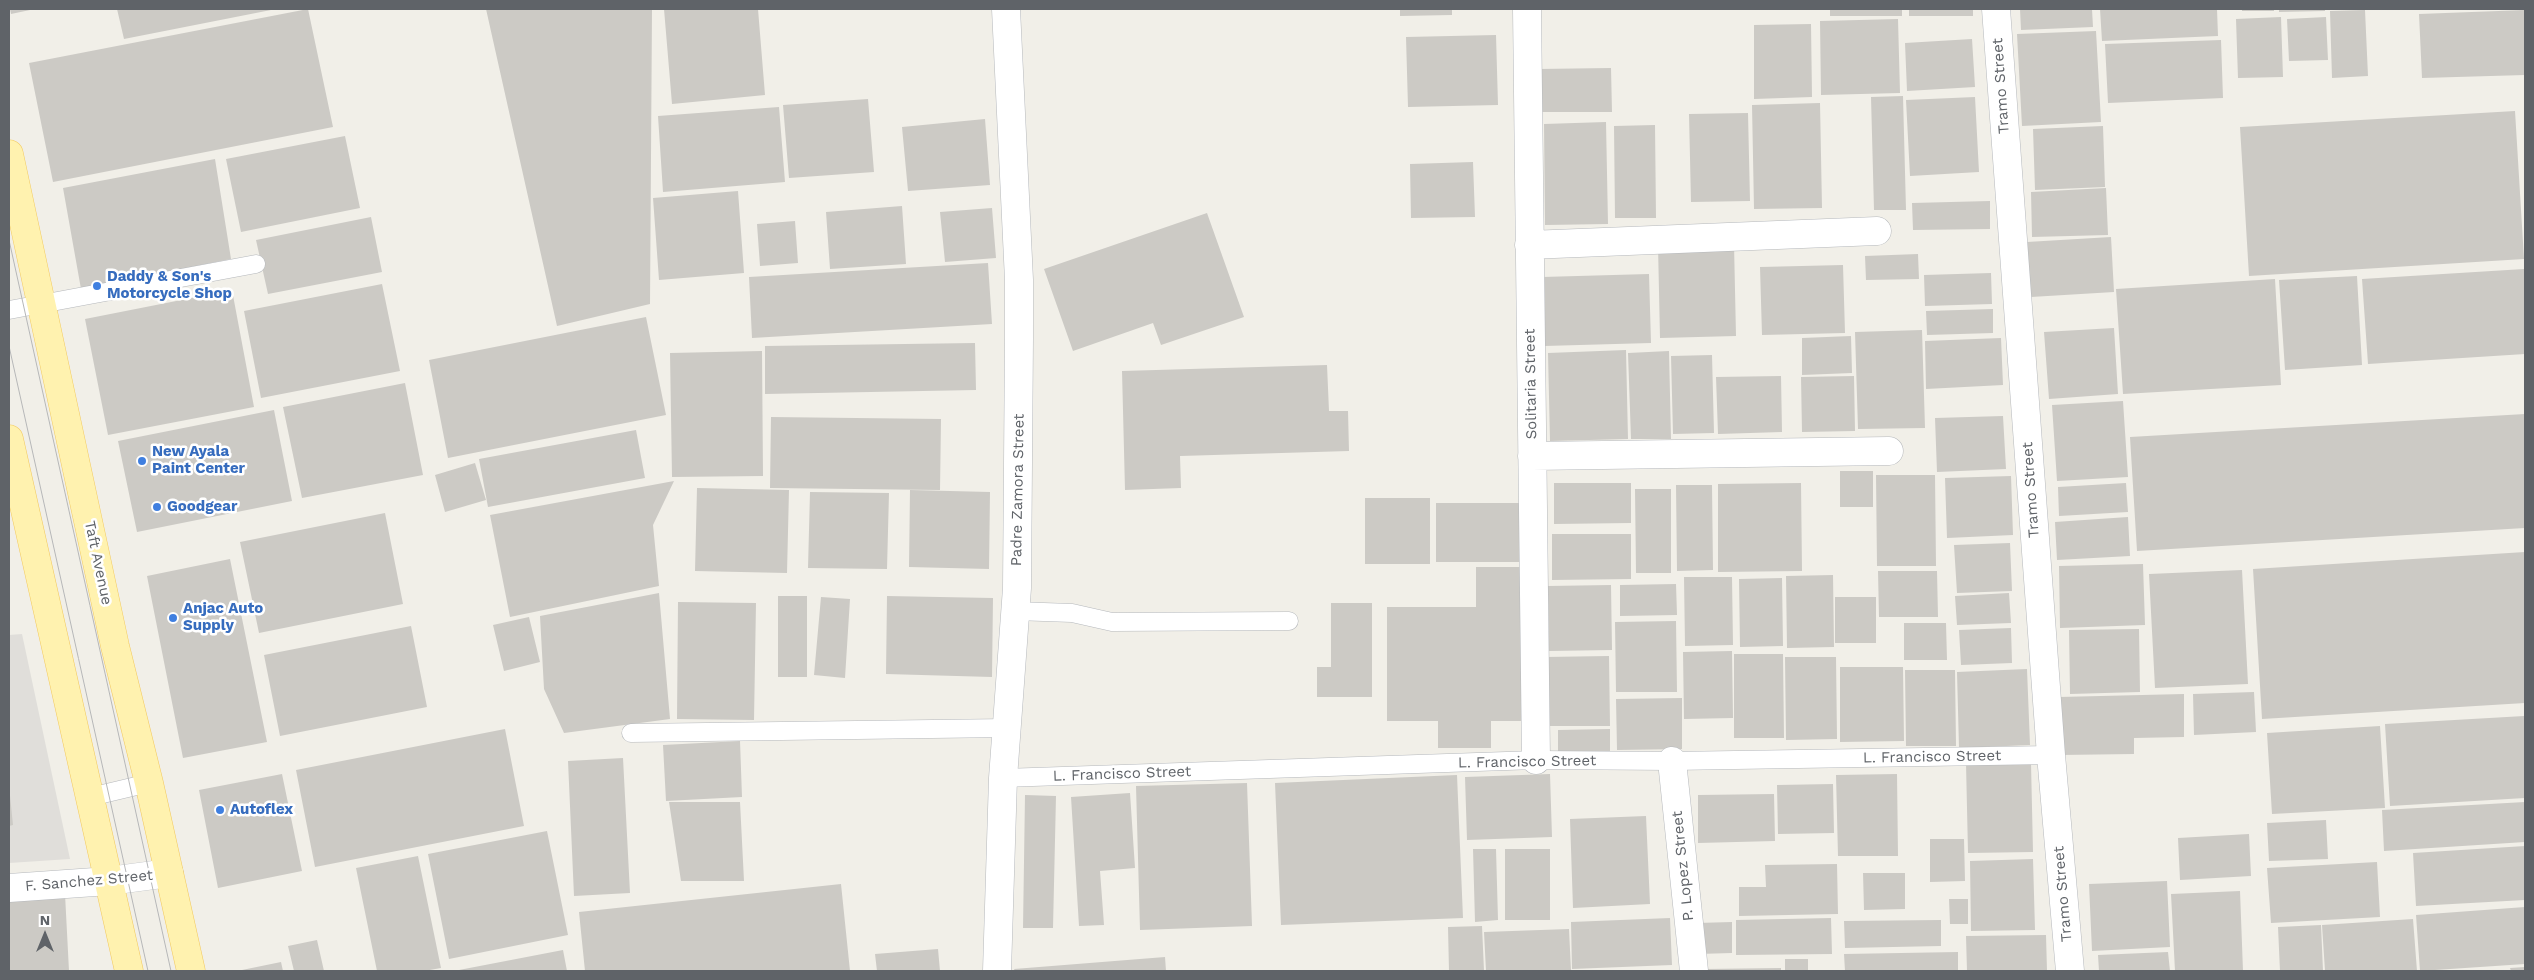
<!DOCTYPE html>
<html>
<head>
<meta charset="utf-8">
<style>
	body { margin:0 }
	#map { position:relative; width:2534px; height:980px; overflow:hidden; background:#f1efe8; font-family:"Work Sans",sans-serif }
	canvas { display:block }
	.frame { position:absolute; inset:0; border:10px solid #5f6368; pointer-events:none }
	.north { position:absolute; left:20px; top:910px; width:50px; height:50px; -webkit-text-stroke:4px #fff; paint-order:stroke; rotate:0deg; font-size:14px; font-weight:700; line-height:20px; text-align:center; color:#5f6368 }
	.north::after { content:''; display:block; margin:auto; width:18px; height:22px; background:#5f6368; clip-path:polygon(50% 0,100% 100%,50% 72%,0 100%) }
</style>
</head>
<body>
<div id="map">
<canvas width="2534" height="980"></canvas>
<div class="frame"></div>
<div class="north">N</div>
</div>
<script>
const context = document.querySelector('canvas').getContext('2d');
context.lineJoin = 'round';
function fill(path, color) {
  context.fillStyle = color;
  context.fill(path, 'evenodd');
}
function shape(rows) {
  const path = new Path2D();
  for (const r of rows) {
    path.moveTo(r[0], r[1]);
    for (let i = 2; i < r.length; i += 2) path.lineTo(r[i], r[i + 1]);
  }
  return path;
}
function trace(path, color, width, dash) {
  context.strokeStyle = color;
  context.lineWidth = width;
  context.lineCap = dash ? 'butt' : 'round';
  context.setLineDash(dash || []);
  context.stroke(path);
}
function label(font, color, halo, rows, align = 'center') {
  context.font = font + ' "Work Sans",sans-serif';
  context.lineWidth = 5;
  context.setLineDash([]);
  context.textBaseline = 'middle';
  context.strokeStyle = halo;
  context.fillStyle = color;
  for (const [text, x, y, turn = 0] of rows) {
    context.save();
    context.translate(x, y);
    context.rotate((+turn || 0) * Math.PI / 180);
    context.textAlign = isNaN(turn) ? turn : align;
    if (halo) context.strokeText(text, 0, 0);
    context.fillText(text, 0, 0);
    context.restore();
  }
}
const industrial = shape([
	[22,634,70,859,9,863,9,635]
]);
const building = shape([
	[10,9,30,9,30,10,11,14],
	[117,9,271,9,271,10,124,39],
	[308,9,333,127,53,182,29,63],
	[486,9,652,9,650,304,557,326],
	[664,9,758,9,765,95,672,104],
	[1400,9,1452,9,1452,15,1400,16],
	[1830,9,1902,9,1902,16,1830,16],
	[1909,9,1973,9,1973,16,1909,16],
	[2020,9,2092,9,2093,27,2021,30],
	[2100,9,2217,9,2218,36,2102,41],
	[2242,9,2274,9,2274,11,2242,11],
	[2279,9,2325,9,2325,11,2279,12],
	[2365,10,2368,76,2332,78,2330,11],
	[2525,10,2525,75,2422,78,2419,14],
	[2281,17,2283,77,2238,78,2236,19],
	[2326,17,2328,60,2289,61,2287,19],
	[1898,19,1900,93,1821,95,1820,21],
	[1811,24,1812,97,1754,99,1754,25],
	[2096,31,2101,122,2022,126,2017,34],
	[1496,35,1498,105,1408,107,1406,37],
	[1972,39,1975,87,1907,91,1905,43],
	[2221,40,2223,98,2108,103,2105,44],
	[1611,68,1612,112,1539,112,1538,69],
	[1903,96,1906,210,1874,210,1871,97],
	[1975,97,1979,172,1910,176,1906,100],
	[868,99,874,172,789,178,783,105],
	[1820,103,1822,208,1754,209,1752,105],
	[779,107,785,182,663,192,658,116],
	[2515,111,2524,259,2249,276,2240,127],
	[1748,113,1750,201,1691,202,1689,114],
	[985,119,990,185,908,191,902,127],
	[1606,122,1608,224,1545,225,1544,124],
	[1655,125,1656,218,1615,218,1614,126],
	[2103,126,2105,187,2035,190,2033,129],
	[345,136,360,208,241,232,226,159],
	[215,159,231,259,81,289,63,188],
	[1473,162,1475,217,1411,218,1410,164],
	[2106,188,2108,235,2032,237,2031,192],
	[738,191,744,273,659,280,653,198],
	[1990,201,1990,229,1913,230,1912,203],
	[902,206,906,264,830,269,826,212],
	[992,208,996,258,945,262,940,212],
	[1207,213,1244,317,1161,345,1153,323,1073,351,1044,269],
	[371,217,382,272,268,294,256,240],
	[795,221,798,263,760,266,757,224],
	[2111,237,2114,292,2031,297,2027,242],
	[1734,244,1736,336,1660,338,1658,245],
	[1918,254,1919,279,1866,280,1865,256],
	[988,263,992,324,752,338,749,277],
	[1843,265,1845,333,1762,335,1760,267],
	[2524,269,2525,354,2368,364,2362,279],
	[1991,273,1992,304,1925,306,1924,275],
	[1649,274,1651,343,1544,346,1542,277],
	[2357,276,2362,365,2285,370,2279,280],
	[2275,279,2281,385,2123,394,2116,289],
	[382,284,400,371,261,398,244,311],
	[232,290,254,407,108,435,85,319],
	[1993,309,1993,333,1927,335,1926,311],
	[646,317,666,415,448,458,429,360],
	[2114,328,2118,394,2049,399,2044,332],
	[1922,330,1925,428,1858,429,1855,332],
	[1851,336,1852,373,1802,375,1802,338],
	[2001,338,2003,385,1926,389,1925,341],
	[975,343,976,390,765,394,765,346],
	[1626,350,1628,439,1550,441,1548,353],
	[762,351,763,476,672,477,670,353],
	[1669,351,1671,439,1631,439,1628,353],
	[1712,355,1714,433,1673,434,1671,356],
	[1327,365,1329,411,1348,411,1349,451,1180,456,1181,488,1125,490,1122,371],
	[1781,376,1782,432,1718,434,1716,377],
	[1854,376,1855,431,1802,432,1801,377],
	[405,383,423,475,302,498,283,407],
	[2123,401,2128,477,2057,481,2052,405],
	[274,410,292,501,137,532,118,441],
	[2525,414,2525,528,2137,551,2130,437],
	[2003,416,2006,469,1937,472,1935,418],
	[771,417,941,419,940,490,770,488],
	[636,430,645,478,488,507,479,459],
	[475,463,486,500,445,512,435,475],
	[1840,471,1873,471,1873,507,1840,507],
	[1876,475,1935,475,1936,566,1877,566],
	[2011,476,2013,535,1947,538,1945,478],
	[674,481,653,525,659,586,510,617,490,515],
	[1554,483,1631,483,1631,523,1554,524],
	[1801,483,1802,571,1718,572,1718,484],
	[2126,483,2128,512,2059,516,2058,487],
	[1676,485,1712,485,1713,570,1677,571],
	[697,488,789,490,787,573,695,571],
	[1635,489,1671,489,1671,573,1636,573],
	[910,490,990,492,989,569,909,567],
	[810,492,889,493,887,569,808,568],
	[1365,498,1430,498,1430,564,1365,564],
	[1436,503,1525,503,1525,562,1436,562],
	[385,513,403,604,259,633,240,542],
	[2128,517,2130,556,2057,560,2055,522],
	[1552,534,1631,534,1631,579,1552,580],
	[2010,543,2012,591,1957,593,1954,545],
	[2525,552,2525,703,2262,719,2253,569],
	[230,559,267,742,183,758,147,576],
	[2143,564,2145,625,2060,628,2059,566],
	[1476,567,1523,567,1523,721,1491,721,1491,748,1438,748,1438,721,1387,721,1387,607,1476,607],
	[2242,570,2248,684,2155,688,2149,574],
	[1878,571,1937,571,1938,617,1879,617],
	[1833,575,1834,647,1787,648,1786,576],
	[1684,577,1732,577,1733,645,1685,646],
	[1782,578,1783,646,1740,647,1739,579],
	[1676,584,1677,615,1620,616,1620,585],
	[1611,585,1612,650,1549,651,1548,586],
	[659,593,670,719,564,733,544,689,540,616],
	[2009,593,2011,623,1957,625,1955,596],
	[778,596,807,596,807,677,778,677],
	[887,596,993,598,992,677,886,674],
	[821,597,850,599,845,678,814,675],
	[1835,597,1876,597,1876,643,1835,643],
	[678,602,756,603,754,720,677,719],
	[1331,603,1372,603,1372,697,1317,697,1317,667,1331,667],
	[529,617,540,662,504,671,493,625],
	[1676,621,1677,692,1616,692,1615,622],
	[1904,623,1946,623,1947,660,1904,660],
	[411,626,427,707,280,736,264,655],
	[2011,628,2012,663,1961,665,1959,630],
	[2139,629,2140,692,2070,694,2069,630],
	[1732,651,1733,718,1684,719,1683,652],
	[1734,654,1783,654,1784,738,1734,738],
	[1609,656,1610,726,1546,726,1545,657],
	[1785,657,1836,657,1837,739,1786,740],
	[1840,667,1903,667,1904,741,1840,742],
	[2027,669,2030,745,1959,748,1957,672],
	[1905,670,1955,670,1956,746,1906,746],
	[2254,692,2256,732,2194,735,2193,694],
	[2184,694,2184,737,2134,738,2134,754,2060,755,2059,697],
	[1682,698,1682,749,1617,750,1616,699],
	[2524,716,2525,798,2390,806,2385,724],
	[2380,726,2385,808,2272,814,2267,733],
	[505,729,524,826,315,867,296,770],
	[1610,729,1610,755,1558,755,1558,730],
	[740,741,742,797,666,801,663,745],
	[623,758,630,893,574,896,568,761],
	[1966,763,2031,763,2033,852,1968,853],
	[282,774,302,871,218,888,199,790],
	[1550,774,1552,837,1467,840,1465,777],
	[1897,774,1898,856,1838,856,1836,775],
	[1457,775,1463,918,1281,925,1275,783],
	[1247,783,1252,926,1140,930,1136,786],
	[1833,784,1834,833,1778,834,1777,785],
	[9,786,13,825,9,826],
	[1130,793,1135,868,1100,871,1104,925,1079,926,1071,797],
	[1774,794,1775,841,1698,843,1698,795],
	[1025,795,1056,796,1053,928,1023,928],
	[669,802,740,802,744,881,681,881],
	[2525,802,2525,842,2384,851,2382,810],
	[1646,816,1650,904,1573,908,1570,819],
	[2326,820,2328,859,2269,861,2267,823],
	[547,831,568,935,449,959,428,854],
	[2249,834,2251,876,2180,880,2178,838],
	[1930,839,1964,839,1965,881,1930,882],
	[2525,846,2525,900,2416,906,2413,853],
	[1473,849,1496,849,1498,920,1475,922],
	[1505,849,1550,849,1550,920,1505,920],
	[418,856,441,968,424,971,377,971,356,868],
	[2033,859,2035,930,1971,931,1970,861],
	[2377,862,2380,917,2271,923,2267,868],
	[1837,864,1838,914,1739,916,1739,887,1766,887,1765,865],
	[1863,873,1905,873,1905,909,1864,910],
	[2167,881,2170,947,2092,951,2089,884],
	[841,884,850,971,585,971,579,912],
	[2240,891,2243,971,2175,971,2171,894],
	[65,894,69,971,9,971,9,897],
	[1949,899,1968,899,1968,924,1950,924],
	[2525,907,2525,964,2420,971,2416,915],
	[1670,918,1672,965,1572,969,1571,922],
	[1831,918,1832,954,1736,955,1736,920],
	[2413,919,2417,971,2325,971,2322,925],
	[1941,920,1941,946,1845,948,1844,921],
	[1732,922,1732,953,1698,954,1697,923],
	[2321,925,2323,971,2280,971,2278,927],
	[1482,926,1484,971,1449,971,1448,927],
	[1569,929,1571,971,1486,971,1484,932],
	[2046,935,2047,971,1967,971,1966,936],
	[317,940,324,971,294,971,288,946],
	[938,949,940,971,877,971,875,954],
	[563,950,567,971,459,971,459,970],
	[1958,952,1958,971,1845,971,1844,954],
	[2168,952,2170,971,2099,971,2098,955],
	[1165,957,1166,971,1015,971,1014,969],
	[1785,959,1808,959,1808,971,1785,971],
	[281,962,283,971,242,971,242,970],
	[2525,967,2525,971,2511,971,2510,968],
	[1781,968,1781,971,1705,971,1705,969]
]);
const service = shape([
	[9,310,256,264],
	[1015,611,1072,613,1112,622,1289,621],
	[631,733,1007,728],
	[1003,778,1536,760,1672,761,2051,755],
	[90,797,149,783]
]);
const minor = shape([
	[1527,9,1536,760],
	[1996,9,2051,755,2070,971],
	[1529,245,1877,231],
	[1532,456,1889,451],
	[1672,761,1694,971],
	[9,888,109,881,169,873]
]);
const tertiary = shape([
	[997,971,1003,778,1017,588,1019,338,1019,280,1006,9]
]);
const primary = shape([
	[9,154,115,646,149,783,191,971],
	[9,439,129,971]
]);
const tram = shape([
	[9,240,171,971],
	[9,346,148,971]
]);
const markers = [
	[97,286,5,"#3f7fe0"],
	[142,461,5,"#3f7fe0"],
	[157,507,5,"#3f7fe0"],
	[173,618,5,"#3f7fe0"],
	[220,810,5,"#3f7fe0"]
];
const streetNames = [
	["Tramo Street",2001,86,-94],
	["Solitaria Street",1531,384,-91],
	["Padre Zamora Street",1018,490,-89],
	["Tramo Street",2031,490,-94],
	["Taft Avenue",98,563,78],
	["L. Francisco Street",1932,757,-1],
	["L. Francisco Street",1527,762,-1],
	["L. Francisco Street",1122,774,-2],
	["P. Lopez Street",1683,866,-96],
	["F. Sanchez Street",89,881,-5],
	["Tramo Street",2063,894,-95]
];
const shopNames = [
	["Daddy & Son's",107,277],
	["Motorcycle Shop",107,294],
	["New Ayala",152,452],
	["Paint Center",152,469],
	["Goodgear",167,507],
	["Anjac Auto",183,609],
	["Supply",183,626],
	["Autoflex",230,810]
];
fill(industrial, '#e0deda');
fill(building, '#cccac5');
trace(service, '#b5b8bc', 19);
trace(minor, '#b5b8bc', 29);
trace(tertiary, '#b5b8bc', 29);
trace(primary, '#f2c960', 29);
trace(service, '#fff', 18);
trace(minor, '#fff', 28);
trace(tertiary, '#fff', 28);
trace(primary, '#fff2af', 28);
trace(tram, '#b6b7b8', 1);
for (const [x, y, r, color] of markers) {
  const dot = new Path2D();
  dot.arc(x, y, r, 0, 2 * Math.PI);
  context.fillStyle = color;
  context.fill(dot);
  trace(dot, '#fff', 2);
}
label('15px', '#5f6368', '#fff', streetNames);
label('bold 15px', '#366cbe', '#fff', shopNames, 'left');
</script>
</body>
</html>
